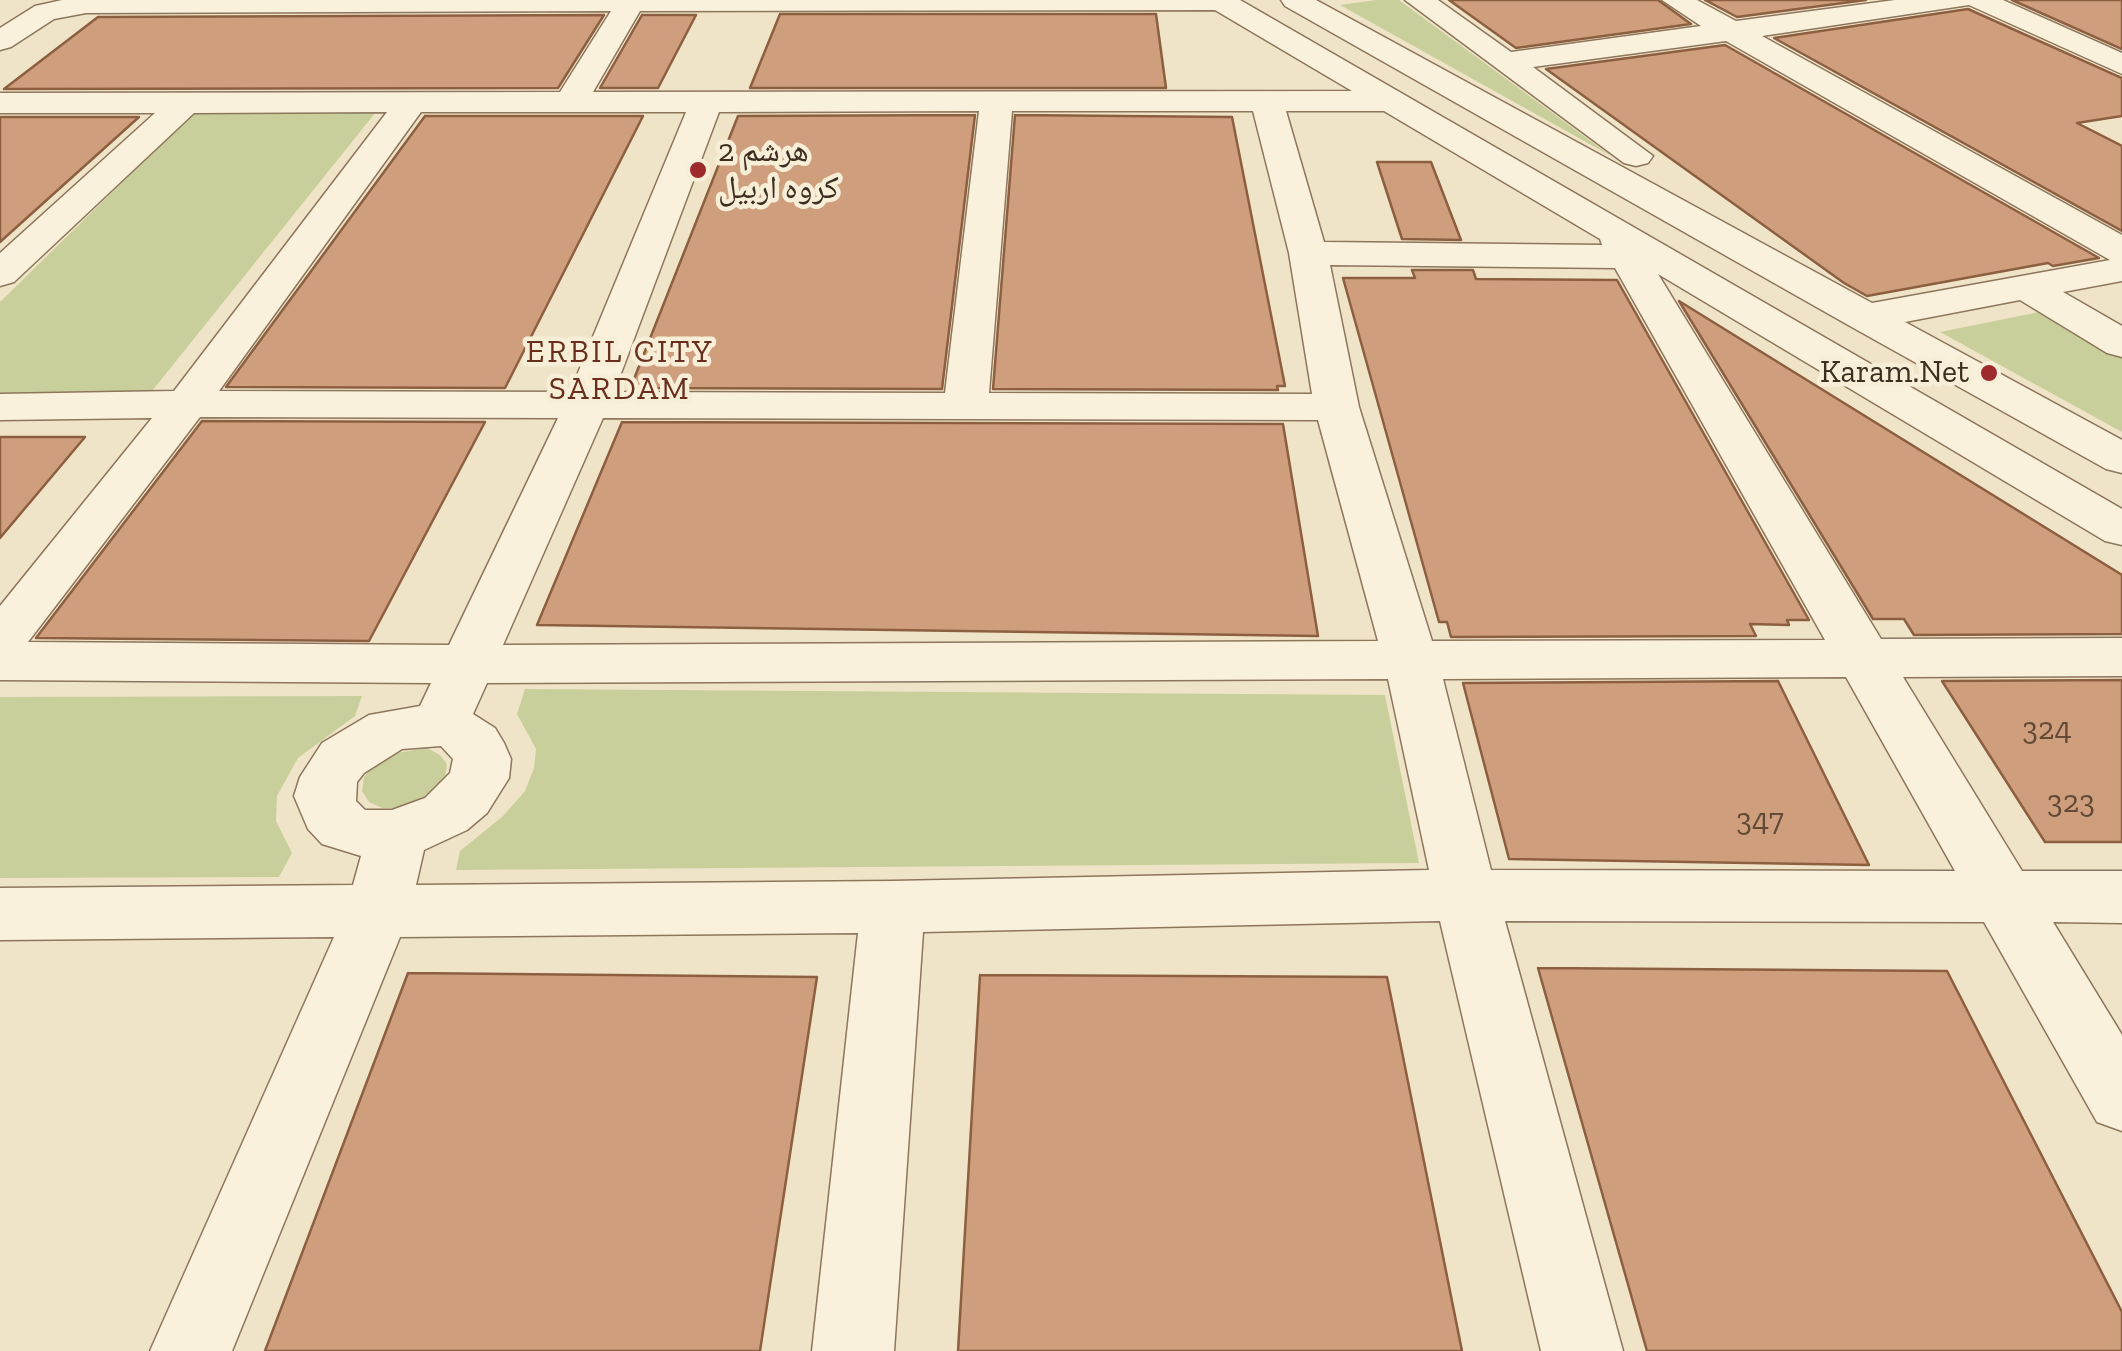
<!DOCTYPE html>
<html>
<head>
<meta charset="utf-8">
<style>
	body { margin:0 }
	canvas { display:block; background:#f0e4c8 }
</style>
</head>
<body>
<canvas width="2122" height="1351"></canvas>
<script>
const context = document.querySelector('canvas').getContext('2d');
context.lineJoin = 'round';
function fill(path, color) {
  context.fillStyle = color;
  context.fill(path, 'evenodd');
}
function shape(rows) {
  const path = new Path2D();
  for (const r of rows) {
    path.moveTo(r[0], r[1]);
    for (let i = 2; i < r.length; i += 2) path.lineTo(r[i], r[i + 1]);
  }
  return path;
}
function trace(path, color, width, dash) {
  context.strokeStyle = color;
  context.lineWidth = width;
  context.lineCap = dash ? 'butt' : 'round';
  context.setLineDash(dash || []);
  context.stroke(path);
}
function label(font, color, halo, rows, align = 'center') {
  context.font = font + ' "Zilla Slab","Noto Naskh Arabic",serif';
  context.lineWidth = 9;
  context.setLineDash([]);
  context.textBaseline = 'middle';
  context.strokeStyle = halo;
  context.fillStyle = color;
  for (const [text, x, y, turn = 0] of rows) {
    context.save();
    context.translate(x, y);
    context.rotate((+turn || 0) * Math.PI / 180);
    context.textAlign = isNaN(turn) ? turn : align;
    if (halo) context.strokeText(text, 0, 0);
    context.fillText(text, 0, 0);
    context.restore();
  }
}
const green = shape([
	[1376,0,1399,0,1611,156,1340,5],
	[194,112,376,112,148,396,0,396,0,302],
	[2049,310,2122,355,2122,432,1940,332],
	[525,689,1385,695,1419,863,456,870,460,851,503,816,525,791,534,768,536,749,517,714],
	[362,696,355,716,298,758,277,796,276,821,292,853,279,877,0,878,0,697],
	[427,748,440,755,447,764,445,778,436,791,400,808,382,808,369,802,362,791,364,777,374,764,390,754]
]);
const building = shape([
	[1449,0,1658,0,1691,24,1516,48,1449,0],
	[1705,0,1866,0,1737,17,1705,0],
	[2012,0,2122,0,2122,49,2012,0],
	[1968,9,2122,78,2122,116,2077,123,2122,146,2122,231,1774,38,1968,9],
	[780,14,1156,14,1166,88,750,88,780,14],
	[604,15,558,88,4,89,98,17,604,15],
	[642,15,696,15,658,88,600,88,642,15],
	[1725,45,2099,258,2053,266,2048,263,1867,296,1844,283,1546,69,1725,45],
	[975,115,942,389,636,388,637,384,632,384,738,116,975,115],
	[1015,115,1232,117,1285,386,1277,386,1278,390,993,389,1015,115],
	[425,116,643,116,505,388,226,387,425,116],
	[0,117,139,117,0,242,0,117],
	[1377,162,1431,162,1461,240,1402,239,1377,162],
	[1412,270,1473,270,1476,279,1617,280,1809,620,1787,620,1789,625,1750,624,1756,636,1451,637,1447,622,1439,622,1343,278,1415,278,1412,270],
	[1679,301,2122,575,2122,634,1914,635,1904,619,1873,619,1679,301],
	[202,421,485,422,369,641,36,638,202,421],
	[622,422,1283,424,1318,636,537,625,622,422],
	[0,437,85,437,0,538,0,437],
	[2122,680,2122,842,2045,842,1942,681,2122,680],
	[1778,681,1869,865,1509,859,1463,683,1778,681],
	[1538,968,1947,971,2122,1312,2122,1351,1647,1351,1538,968],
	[408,973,817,977,760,1351,265,1351,408,973],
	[980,975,1387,977,1462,1351,958,1351,980,975]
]);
const minor = shape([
	[62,0,1240,0,2122,509,2122,545,2105,541,1658,274,1881,639,2122,638,2122,676,1903,677,2022,871,2122,871,2122,923,2053,922,2122,1035,2122,1131,2097,1122,1984,922,1505,921,1623,1351,1541,1351,1440,921,923,932,894,1351,812,1351,858,933,400,937,232,1351,150,1351,334,937,0,940,0,888,353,885,361,856,322,844,308,829,294,796,300,777,322,743,369,715,420,706,431,683,0,680,0,606,152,418,0,420,0,394,174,391,387,112,194,113,14,282,0,286,0,253,155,113,0,113,0,93,560,92,611,11,86,13,54,19,11,47,0,50,0,28,35,6,62,0],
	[1215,10,1352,91,593,92,640,11,1215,10],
	[979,111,945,393,614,392,719,112,979,111],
	[1012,111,1253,111,1289,253,1312,394,989,393,1012,111],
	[1286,111,1384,111,1600,239,1602,245,1324,242,1286,111],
	[421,112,686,112,570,392,219,391,421,112],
	[1330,265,1615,268,1825,640,1432,641,1359,407,1330,265],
	[200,417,558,418,449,645,28,642,200,417],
	[603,418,1318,420,1378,641,503,645,603,418],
	[1846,677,1955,871,1491,870,1443,679,1846,677],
	[1388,679,1429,870,893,881,416,885,424,850,467,830,487,813,509,778,511,759,504,743,495,728,473,714,487,683,1388,679],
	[441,746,453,759,450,773,425,798,392,810,365,810,356,801,357,782,364,773,402,749,441,746],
	[1281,0,1316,0,1872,303,2110,260,1726,41,1533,67,1653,156,1648,163,1636,166,1624,163,1405,0,1438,0,1511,52,1701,26,1662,0,1697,0,1736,21,1895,0,2003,0,2122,53,2122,74,1969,5,1762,36,2122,235,2122,281,2063,292,2122,326,2122,357,2107,353,2020,300,1905,322,2122,440,2122,473,2106,469,1850,326,1285,6,1281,0]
]);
const markers = [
	[698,170,10,"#9e2a2b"],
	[1989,373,10,"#9e2a2b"]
];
const farPoinames = [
	["هرشم 2",718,152],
	["كروه اربيل",718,189],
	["Karam.Net",1969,373,"right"]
];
const farNeighbourhoodnames = [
	["ERBIL CITY",620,353],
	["SARDAM",620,390]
];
const numberNames = [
	["324",2047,730],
	["323",2071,803],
	["347",1760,821]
];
fill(green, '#c9cf9b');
fill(building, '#cf9f7d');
trace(building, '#8d5f41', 2.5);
trace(minor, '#8d765c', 3);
fill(minor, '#faf1dc');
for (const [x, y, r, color] of markers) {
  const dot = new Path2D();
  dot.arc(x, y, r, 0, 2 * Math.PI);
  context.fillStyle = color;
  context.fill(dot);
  trace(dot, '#f7eed8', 4);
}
label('32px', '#3d2e20', '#f7eed8', farPoinames, 'left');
context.letterSpacing = '2.5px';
label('32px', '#6b2e1e', '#f7eed8', farNeighbourhoodnames);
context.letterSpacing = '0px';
label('32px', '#624a37', null, numberNames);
</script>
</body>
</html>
